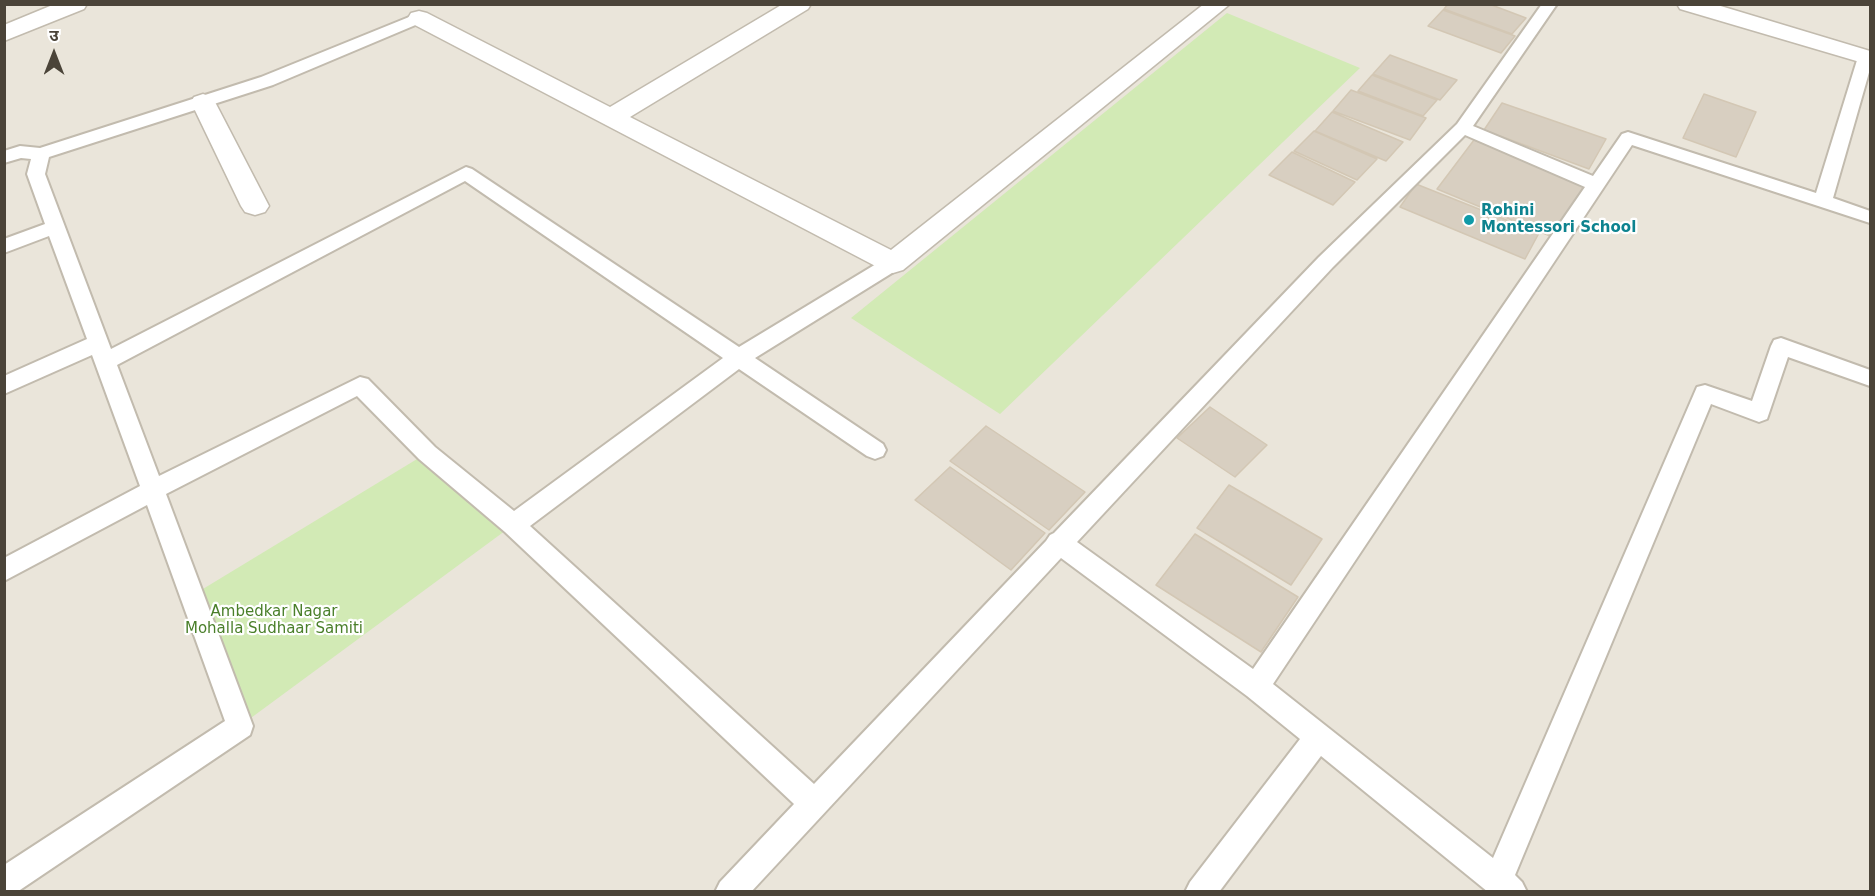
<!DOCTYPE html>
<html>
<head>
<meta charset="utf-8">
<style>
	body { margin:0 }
	#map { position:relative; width:1875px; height:896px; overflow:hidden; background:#f6f3ec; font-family:"DejaVu Sans","Noto Sans Devanagari",sans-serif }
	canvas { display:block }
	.frame { position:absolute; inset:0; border:6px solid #4b4439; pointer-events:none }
	.north { position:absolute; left:24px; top:24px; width:60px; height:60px; -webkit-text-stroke:4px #fff; paint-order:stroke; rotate:0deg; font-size:16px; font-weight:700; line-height:24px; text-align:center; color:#4b4439 }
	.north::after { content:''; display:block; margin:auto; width:21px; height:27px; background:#4b4439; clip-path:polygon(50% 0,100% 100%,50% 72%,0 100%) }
</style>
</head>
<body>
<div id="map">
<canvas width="1875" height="896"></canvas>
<div class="frame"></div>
<div class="north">उ</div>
</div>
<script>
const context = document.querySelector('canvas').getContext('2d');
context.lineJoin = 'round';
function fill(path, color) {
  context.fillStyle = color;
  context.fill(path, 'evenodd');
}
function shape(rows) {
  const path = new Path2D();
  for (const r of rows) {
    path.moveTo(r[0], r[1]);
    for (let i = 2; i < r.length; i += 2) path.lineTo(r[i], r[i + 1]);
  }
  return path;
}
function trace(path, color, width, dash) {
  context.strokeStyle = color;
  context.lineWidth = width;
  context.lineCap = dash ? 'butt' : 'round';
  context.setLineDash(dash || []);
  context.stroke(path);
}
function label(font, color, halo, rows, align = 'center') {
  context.font = font + ' "DejaVu Sans",sans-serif';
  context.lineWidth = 4.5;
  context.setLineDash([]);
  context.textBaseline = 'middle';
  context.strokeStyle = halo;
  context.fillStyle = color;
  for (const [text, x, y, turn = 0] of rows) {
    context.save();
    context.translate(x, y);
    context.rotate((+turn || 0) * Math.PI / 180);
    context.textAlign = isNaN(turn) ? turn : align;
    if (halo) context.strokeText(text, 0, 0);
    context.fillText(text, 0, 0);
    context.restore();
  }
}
const residential = shape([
	[5,5,1870,5,1870,891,5,891]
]);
const green = shape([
	[1227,13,1360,68,1000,414,851,318],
	[427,453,513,525,240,726,193,595]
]);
const building = shape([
	[1448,4,1489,4,1526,18,1512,34,1444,9,1448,4],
	[1443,10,1515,36,1501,53,1428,26,1443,10],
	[1390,55,1457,80,1440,100,1373,74,1390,55],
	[1372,75,1437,100,1423,116,1358,91,1372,75],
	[1351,90,1426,118,1410,140,1333,111,1351,90],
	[1704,94,1756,112,1736,157,1683,138,1704,94],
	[1502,103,1606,139,1589,169,1484,130,1502,103],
	[1332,112,1403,142,1386,161,1315,131,1332,112],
	[1314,131,1377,159,1357,180,1294,151,1314,131],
	[1474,140,1588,185,1555,238,1437,189,1474,140],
	[1292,152,1355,182,1333,205,1269,175,1292,152],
	[1416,184,1539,233,1525,259,1400,207,1416,184],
	[1210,407,1267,445,1235,477,1177,438,1210,407],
	[986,426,1085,492,1049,530,950,461,986,426],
	[950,467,1045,533,1011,570,915,500,950,467],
	[1229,485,1322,539,1291,585,1197,528,1229,485],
	[1195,534,1298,597,1261,652,1156,585,1195,534]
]);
const service = shape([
	[1542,4,1557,4,1473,126,1593,176,1622,134,1628,132,1816,193,1858,57,1860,54,1870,53,1870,69,1833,198,1870,211,1870,223,1632,145,1273,684,1493,858,1697,387,1705,385,1752,401,1771,346,1774,340,1781,338,1870,370,1870,386,1788,357,1767,419,1759,422,1711,404,1515,875,1522,882,1527,892,1488,892,1321,756,1219,892,1185,892,1190,882,1300,739,1247,696,1061,558,751,892,715,892,720,882,794,804,505,532,419,459,357,396,166,494,253,726,250,735,17,892,4,892,4,865,225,721,147,505,4,581,4,558,140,486,92,355,4,394,4,376,87,339,49,236,4,253,4,239,45,224,27,174,31,159,21,158,4,163,4,151,20,146,40,148,261,77,419,13,427,18,425,21,273,85,49,157,45,174,111,349,466,167,472,169,739,347,886,258,893,256,900,258,903,263,900,268,755,358,883,444,886,450,883,456,875,459,867,456,739,369,530,526,814,784,1046,541,1050,535,1054,533,1319,257,1457,124,1542,4],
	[1465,135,1585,187,1253,669,1077,542,1333,267,1465,135],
	[465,181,723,358,514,511,435,447,368,379,360,377,159,476,117,365,465,181]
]);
const minor = shape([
	[55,4,87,4,84,9,4,41,4,25,55,4],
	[783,4,811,4,808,9,630,117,891,250,1204,4,1230,4,903,270,893,273,883,270,411,23,408,18,411,13,419,11,427,13,610,107,783,4],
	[1677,4,1714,4,1870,51,1870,65,1680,9,1677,4],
	[203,94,212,97,215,102,269,206,265,212,255,215,245,212,241,206,191,102,194,97,203,94]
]);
const markers = [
	[1469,220,6,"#0f9aa8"]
];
const cultureNames = [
	["Rohini",1481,211],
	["Montessori School",1481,228]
];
const parkNames = [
	["Ambedkar Nagar",274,612],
	["Mohalla Sudhaar Samiti",274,629]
];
fill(residential, '#eae5da');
fill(green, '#d2eab5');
fill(building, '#d8cfc1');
trace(building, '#d3c7b4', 1.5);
trace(service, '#c2bbae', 4);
trace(minor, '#c2bbae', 3);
fill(service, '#fff');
fill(minor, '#fff');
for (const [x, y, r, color] of markers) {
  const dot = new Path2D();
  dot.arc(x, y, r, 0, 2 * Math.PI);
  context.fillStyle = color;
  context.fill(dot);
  trace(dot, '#fff', 2);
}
label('bold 15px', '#0d838f', '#fff', cultureNames, 'left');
label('15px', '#4a7f2a', '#fff', parkNames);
</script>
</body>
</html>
